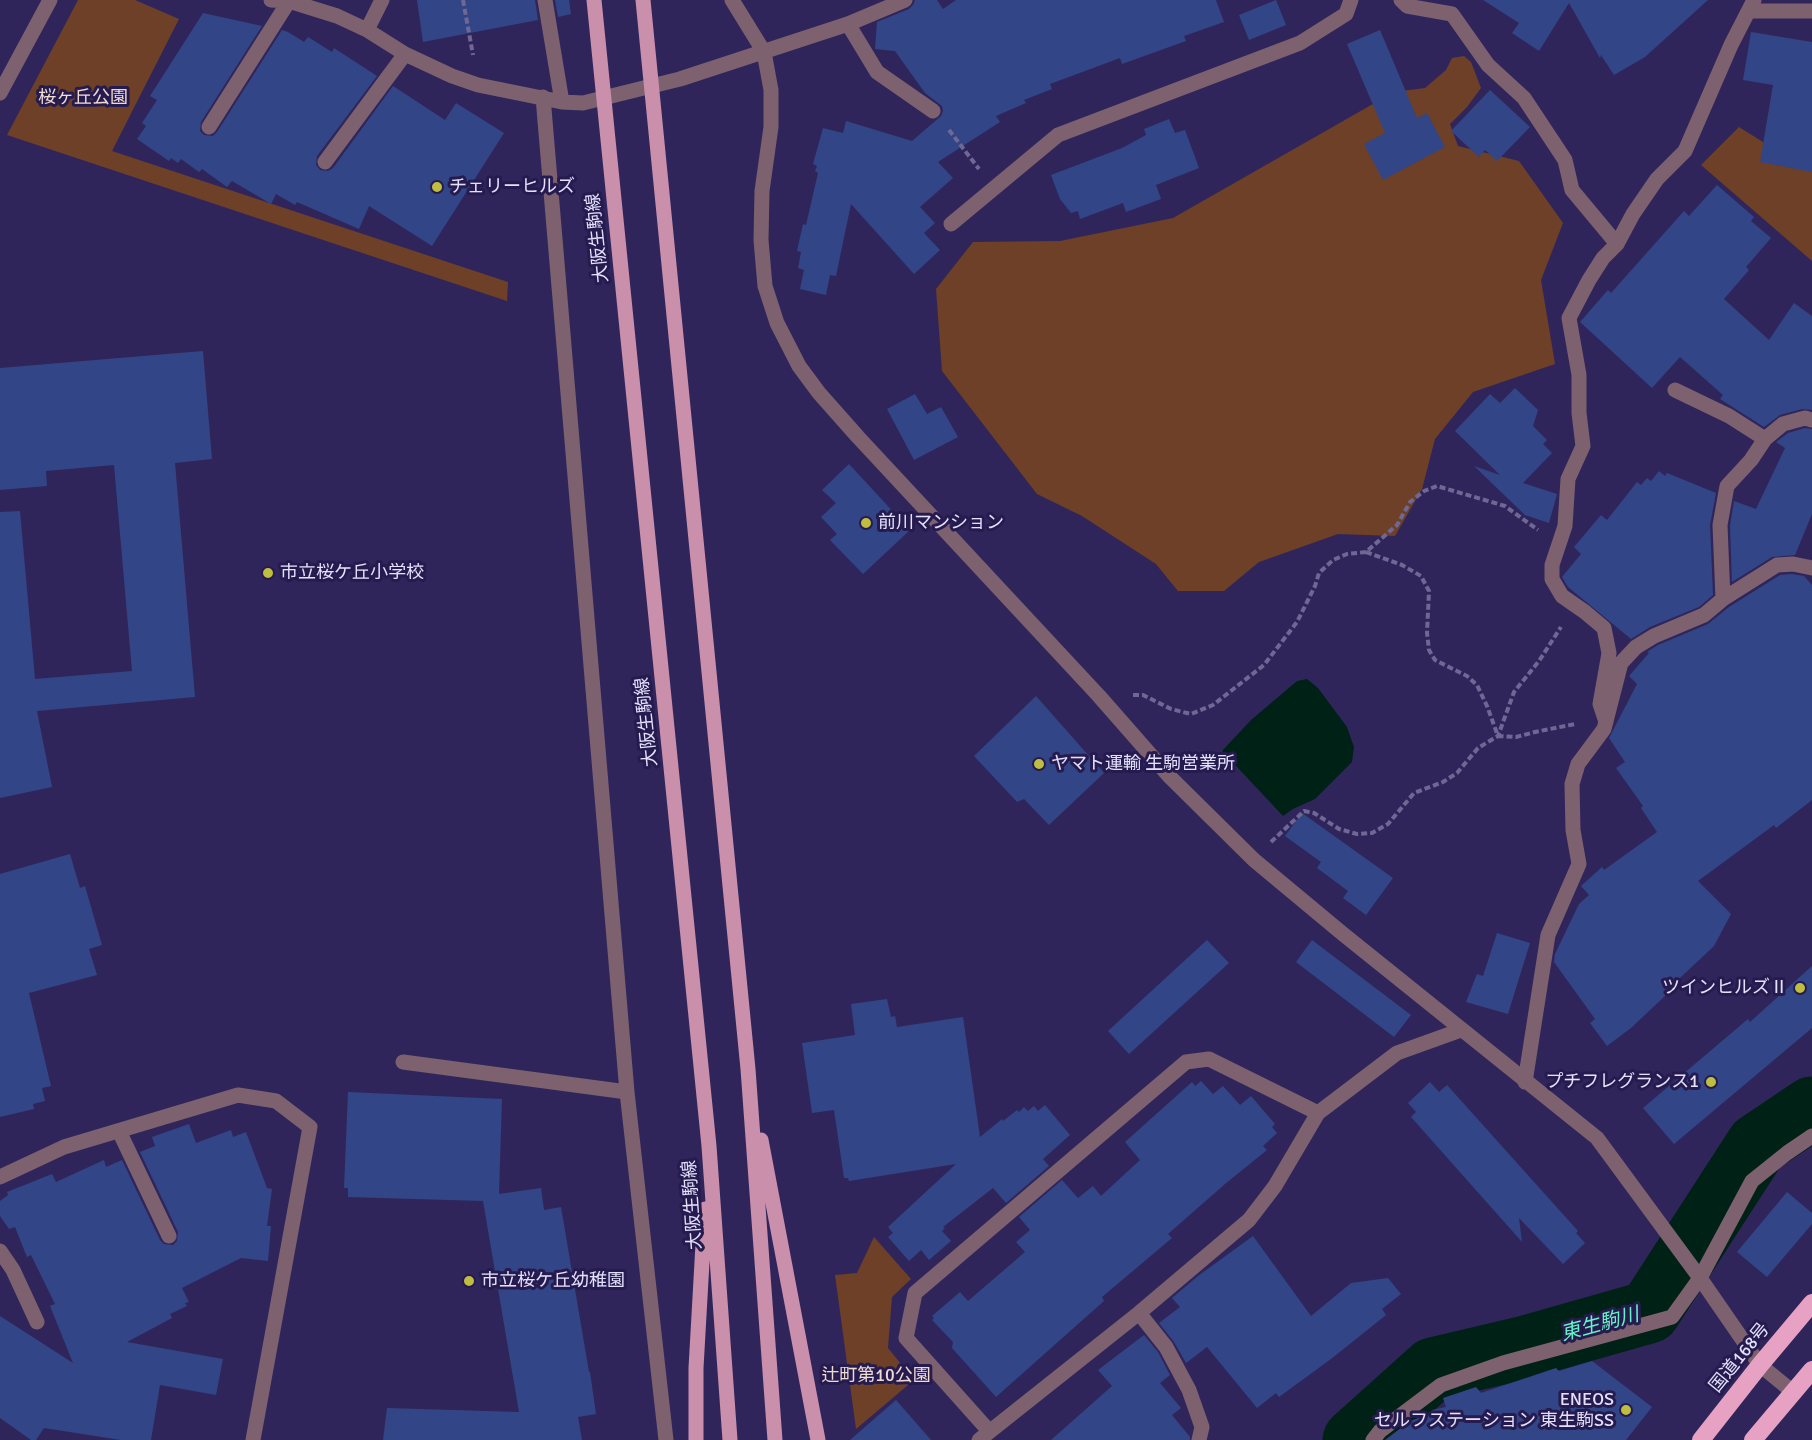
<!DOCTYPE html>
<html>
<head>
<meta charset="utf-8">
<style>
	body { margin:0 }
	canvas { display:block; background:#2f255b }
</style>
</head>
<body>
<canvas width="1812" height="1440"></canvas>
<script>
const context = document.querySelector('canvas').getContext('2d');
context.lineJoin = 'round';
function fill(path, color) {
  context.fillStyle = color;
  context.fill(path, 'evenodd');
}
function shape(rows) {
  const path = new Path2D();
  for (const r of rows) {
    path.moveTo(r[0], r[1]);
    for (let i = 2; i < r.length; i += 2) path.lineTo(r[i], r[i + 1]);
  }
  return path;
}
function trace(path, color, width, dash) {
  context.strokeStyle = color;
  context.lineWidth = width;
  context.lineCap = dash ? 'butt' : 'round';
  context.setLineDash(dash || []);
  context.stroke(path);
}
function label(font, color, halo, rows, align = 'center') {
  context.font = font + ' Signika,"Noto Sans JP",sans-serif';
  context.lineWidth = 6;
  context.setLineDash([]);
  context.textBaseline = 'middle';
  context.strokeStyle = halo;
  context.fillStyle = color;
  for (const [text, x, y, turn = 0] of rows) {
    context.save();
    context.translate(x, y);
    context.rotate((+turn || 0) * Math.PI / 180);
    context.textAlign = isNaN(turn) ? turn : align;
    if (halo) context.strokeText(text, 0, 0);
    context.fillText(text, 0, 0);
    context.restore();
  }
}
const green = shape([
	[78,0,135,0,179,19,112,151,508,282,507,301,7,135],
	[1464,56,1471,62,1481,88,1467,107,1450,124,1458,146,1519,161,1563,223,1541,280,1555,364,1473,392,1435,439,1422,489,1395,536,1338,534,1259,562,1224,591,1178,591,1156,564,1082,516,1037,494,942,371,936,289,973,242,1060,241,1173,218,1394,92,1425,88,1446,70,1452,58],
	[1739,127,1806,169,1812,170,1812,261,1701,165],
	[874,1237,911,1279,892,1297,888,1348,914,1380,856,1429,835,1275,857,1273]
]);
const water = shape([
	[1307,679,1318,688,1347,727,1354,747,1352,762,1315,799,1293,809,1283,816,1222,751,1251,720,1297,681]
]);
const river = shape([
	[1354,1440,1433,1369,1522,1348,1649,1312,1757,1145,1812,1108]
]);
const building = shape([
	[417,0,535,0,538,20,423,42],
	[555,0,569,0,571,14,558,17],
	[915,0,937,0,943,9,956,0,1216,0,1224,22,1184,36,1186,41,1122,64,1120,58,1050,84,1052,89,1024,100,1026,103,996,116,1000,122,938,162,953,178,920,207,935,223,924,233,940,250,914,274,851,204,836,276,830,275,826,295,800,289,804,270,798,268,801,252,797,251,803,224,806,225,818,173,815,171,817,166,813,164,823,128,843,133,846,121,912,141,941,116,943,111,942,106,925,93,895,51,875,49,877,22,909,9,913,5],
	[1276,0,1286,25,1249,40,1239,15],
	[1483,0,1708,0,1645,57,1614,75,1601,55,1600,58,1569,3,1539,51,1512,33,1519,23],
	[203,13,262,26,201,122,200,131,204,135,213,136,217,132,282,30,288,32,304,42,308,37,332,52,334,48,377,76,317,156,316,165,320,170,328,171,333,168,393,86,445,120,456,103,504,133,432,246,369,206,359,229,297,202,295,205,276,194,271,204,232,181,227,187,202,169,199,172,181,159,178,163,171,158,169,161,137,139,146,126,142,123,157,100,150,96],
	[1380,30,1417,118,1427,113,1445,147,1383,180,1364,144,1385,133,1347,44],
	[1751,32,1812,42,1812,172,1760,162,1773,85,1743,80],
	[1490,90,1530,127,1497,161,1485,150,1479,157,1451,131],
	[1169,119,1175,133,1185,130,1199,168,1156,185,1161,199,1126,212,1123,203,1080,219,1078,211,1071,213,1060,199,1051,175,1122,148,1146,135,1144,129],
	[1717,185,1754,217,1751,221,1771,238,1746,267,1749,270,1724,299,1769,340,1794,303,1812,316,1812,410,1802,409,1780,415,1764,427,1720,399,1723,395,1680,357,1652,388,1580,322,1608,290,1611,293,1684,211,1689,216],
	[203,351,212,459,175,463,195,697,37,711,52,787,0,798,0,512,20,511,35,679,132,671,114,465,46,471,47,486,0,490,0,368],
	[1515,388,1538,410,1533,426,1547,440,1543,444,1552,453,1523,483,1557,494,1549,523,1525,515,1474,466,1500,475,1455,431,1490,394,1500,403],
	[915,394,927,414,941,407,958,437,914,460,887,409],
	[1805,428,1812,429,1812,514,1795,555,1772,557,1732,582,1730,526,1734,501,1756,509,1785,448,1776,442,1788,433],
	[849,464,910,530,863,574,830,540,837,534,821,517,836,503,822,490],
	[1659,471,1665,476,1667,473,1716,493,1710,525,1713,595,1699,607,1650,627,1631,639,1568,587,1562,577,1581,554,1574,547,1601,515,1607,520,1637,482,1641,485,1647,478,1651,481],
	[1792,574,1804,576,1812,585,1812,800,1776,828,1774,825,1698,881,1731,914,1714,946,1664,993,1666,995,1631,1028,1607,1046,1590,1023,1595,1019,1554,962,1555,954,1579,904,1589,895,1581,886,1602,867,1604,870,1657,832,1641,808,1643,806,1616,768,1625,762,1609,738,1637,684,1629,676,1649,653,1647,652,1658,645,1708,624,1729,607,1780,575],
	[1036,696,1104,773,1049,825,1024,799,1017,802,974,756],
	[1302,813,1393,878,1366,915,1343,898,1348,891,1317,868,1321,862,1285,836],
	[70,854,80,888,85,886,102,945,89,949,97,975,29,993,51,1086,42,1088,45,1101,33,1104,34,1109,0,1117,0,874],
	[1497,933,1530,943,1508,1014,1466,1002,1477,974,1483,976],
	[1207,940,1229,963,1129,1054,1108,1031],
	[1312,940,1411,1015,1394,1037,1296,962],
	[1812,966,1812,1028,1674,1144,1643,1108,1748,1019,1750,1022],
	[887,999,891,1017,895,1016,897,1027,963,1017,980,1137,1002,1119,1003,1121,1017,1110,1019,1112,1024,1107,1028,1111,1034,1106,1038,1111,1045,1105,1070,1135,1043,1159,1049,1166,1006,1203,993,1188,943,1227,945,1228,942,1231,951,1241,929,1260,921,1250,909,1261,888,1237,893,1233,888,1227,956,1164,849,1181,848,1178,844,1178,834,1110,812,1113,802,1043,855,1035,851,1004],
	[1201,1081,1213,1094,1223,1086,1240,1105,1251,1096,1275,1124,1272,1127,1277,1133,1263,1146,1267,1150,1225,1184,1168,1234,1172,1238,1102,1297,1104,1301,996,1397,952,1348,953,1342,932,1320,934,1318,932,1316,960,1292,968,1301,1025,1252,1016,1242,1030,1230,1019,1217,1062,1180,1078,1198,1093,1186,1101,1196,1140,1160,1125,1142,1192,1082,1195,1086],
	[1430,1082,1439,1092,1447,1085,1578,1231,1576,1233,1585,1243,1563,1264,1519,1218,1522,1242,1411,1117,1416,1112,1408,1103],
	[348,1092,502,1099,499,1194,541,1188,544,1210,561,1207,589,1372,590,1372,596,1414,578,1417,582,1440,383,1440,387,1408,519,1412,483,1201,348,1197,348,1188,344,1188],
	[189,1124,196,1143,231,1130,233,1137,246,1132,267,1188,272,1189,267,1226,271,1226,268,1261,241,1258,182,1288,189,1302,185,1303,187,1306,170,1314,172,1318,127,1342,223,1359,216,1395,160,1385,151,1440,121,1440,44,1428,36,1440,31,1440,0,1418,0,1316,73,1363,50,1306,55,1304,31,1255,27,1257,15,1227,9,1229,0,1216,0,1201,8,1195,7,1192,52,1174,56,1182,104,1160,106,1167,122,1160,160,1240,164,1244,173,1245,177,1241,178,1232,140,1152,155,1146,152,1137],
	[1787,1192,1812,1213,1812,1224,1767,1277,1737,1252],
	[1253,1236,1311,1316,1351,1283,1388,1278,1401,1294,1382,1309,1386,1315,1331,1359,1279,1397,1276,1393,1257,1408,1207,1347,1186,1363,1174,1342,1159,1323,1180,1307,1172,1298,1198,1276],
	[1144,1335,1158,1352,1170,1375,1160,1383,1181,1408,1172,1415,1190,1437,1190,1440,1051,1440,1112,1386,1098,1370],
	[1592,1361,1652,1407,1626,1440,1385,1440,1410,1421,1433,1413,1432,1410,1446,1407,1443,1398,1476,1387,1481,1393,1556,1368,1559,1371],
	[896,1400,931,1440,850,1440]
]);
const path = shape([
	[463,0,473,55],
	[949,130,979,169],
	[1366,552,1402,565,1421,576,1429,591,1427,633,1429,650,1435,660,1467,676,1477,685,1487,706,1498,736,1516,737,1535,732,1575,724],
	[1133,695,1143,695,1171,709,1191,714,1213,705,1264,665,1297,622,1315,586,1319,573,1333,560,1347,554,1366,552,1397,525,1410,502,1424,491,1437,486,1505,506,1538,530],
	[1271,842,1304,811,1314,813,1339,829,1357,834,1372,833,1388,824,1414,793,1443,782,1457,773,1478,748,1498,736,1514,692,1539,661,1561,627]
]);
const minor = shape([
	[271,0,289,1,337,16,367,30,405,54,452,76,478,85,562,102,583,103,680,79,848,24,905,0],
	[545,0,562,102],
	[732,0,764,52,771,90,771,127,762,191,761,240,765,286,777,323,799,366,819,393,858,437,1099,696,1170,777,1254,860,1343,934,1597,1138,1700,1278,1760,1365,1793,1392],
	[1401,0,1407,6,1452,14,1488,65,1524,98,1565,160,1572,190,1617,244],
	[1750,11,1812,11],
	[848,24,877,72,933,111],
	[367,30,382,0],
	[0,93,50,0],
	[209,127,289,1],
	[325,162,405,54],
	[951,224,1058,135,1300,43,1346,14,1351,0],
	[1675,390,1729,416,1765,439],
	[1723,599,1720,525,1727,486,1751,460,1765,439,1783,424,1805,418,1812,420],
	[1606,722,1600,704,1609,653,1604,628,1585,612,1562,596,1552,579,1552,565,1565,526,1568,479,1583,446,1579,413,1579,375,1569,318,1589,280,1603,258,1617,244,1633,214,1657,179,1685,151,1731,45,1754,0],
	[403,1062,627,1092,543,97],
	[1525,1082,1548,935,1579,864,1573,830,1572,784,1578,764,1604,729,1621,663,1636,647,1654,636,1704,615,1723,599,1777,565,1793,564,1812,568],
	[627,1092,666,1440],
	[119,1131,169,1236],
	[0,1177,64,1147,238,1095,276,1101,310,1127,253,1440],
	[0,1251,13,1270,37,1322],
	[1139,1313,1166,1347,1189,1390,1202,1427,1199,1440],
	[989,1431,906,1338,915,1293,1186,1062,1209,1059,1318,1113],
	[979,1440,1139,1313,1249,1220,1275,1186,1318,1113,1397,1053,1461,1030],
	[1373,1440,1380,1431,1441,1385,1503,1363,1672,1317,1700,1278,1752,1181,1787,1153,1812,1136]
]);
const major = shape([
	[594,0,709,1146,730,1440],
	[643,0,748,1069,775,1440],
	[761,1140,818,1440],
	[696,1440,696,1368,705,1209]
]);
const highway = shape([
	[1701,1440,1760,1365,1812,1303],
	[1753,1440,1812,1370]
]);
const markers = [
	[437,187,6,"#c0be41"],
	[866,523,6,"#c0be41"],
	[268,573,6,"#c0be41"],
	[1039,764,6,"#c0be41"],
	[1800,988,6,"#c0be41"],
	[1711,1082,6,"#c0be41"],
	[469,1281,6,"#c0be41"],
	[1626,1410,6,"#c0be41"]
];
const parkNames = [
	["桜ヶ丘公園",83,98],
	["辻町第10公園",876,1376]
];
const poiNames = [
	["チェリーヒルズ",449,187],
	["前川マンション",878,523],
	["市立桜ケ丘小学校",280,573],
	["ヤマト運輸 生駒営業所",1051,764],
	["ツインヒルズⅡ",1788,988,"right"],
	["プチフレグランス1",1699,1082,"right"],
	["市立桜ケ丘幼稚園",481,1281],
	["ENEOS",1614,1400,"right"],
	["セルフステーション 東生駒SS",1614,1421,"right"]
];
const streetNames = [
	["大阪生駒線",598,238,-96],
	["大阪生駒線",647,722,-96],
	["大阪生駒線",693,1205,-94],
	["国道168号",1740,1358,-51]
];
const waterNames = [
	["東生駒川",1600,1325,-15]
];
fill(green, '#6d4027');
fill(water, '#002116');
trace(river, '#002116', 63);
fill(building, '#324586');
trace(path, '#6f6895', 4, [6, 3]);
trace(minor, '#7d616e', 15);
trace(major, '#c98fab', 15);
trace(highway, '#e7a2c3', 18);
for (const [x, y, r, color] of markers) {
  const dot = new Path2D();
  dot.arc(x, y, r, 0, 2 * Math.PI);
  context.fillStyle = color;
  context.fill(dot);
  trace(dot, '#261b4f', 2);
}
label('18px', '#f0dbd0', '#261b4f', parkNames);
label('18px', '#e3e1fc', '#261b4f', poiNames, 'left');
label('18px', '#e3e1fc', '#261b4f', streetNames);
label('italic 20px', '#65f4c5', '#261b4f', waterNames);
</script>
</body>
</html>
